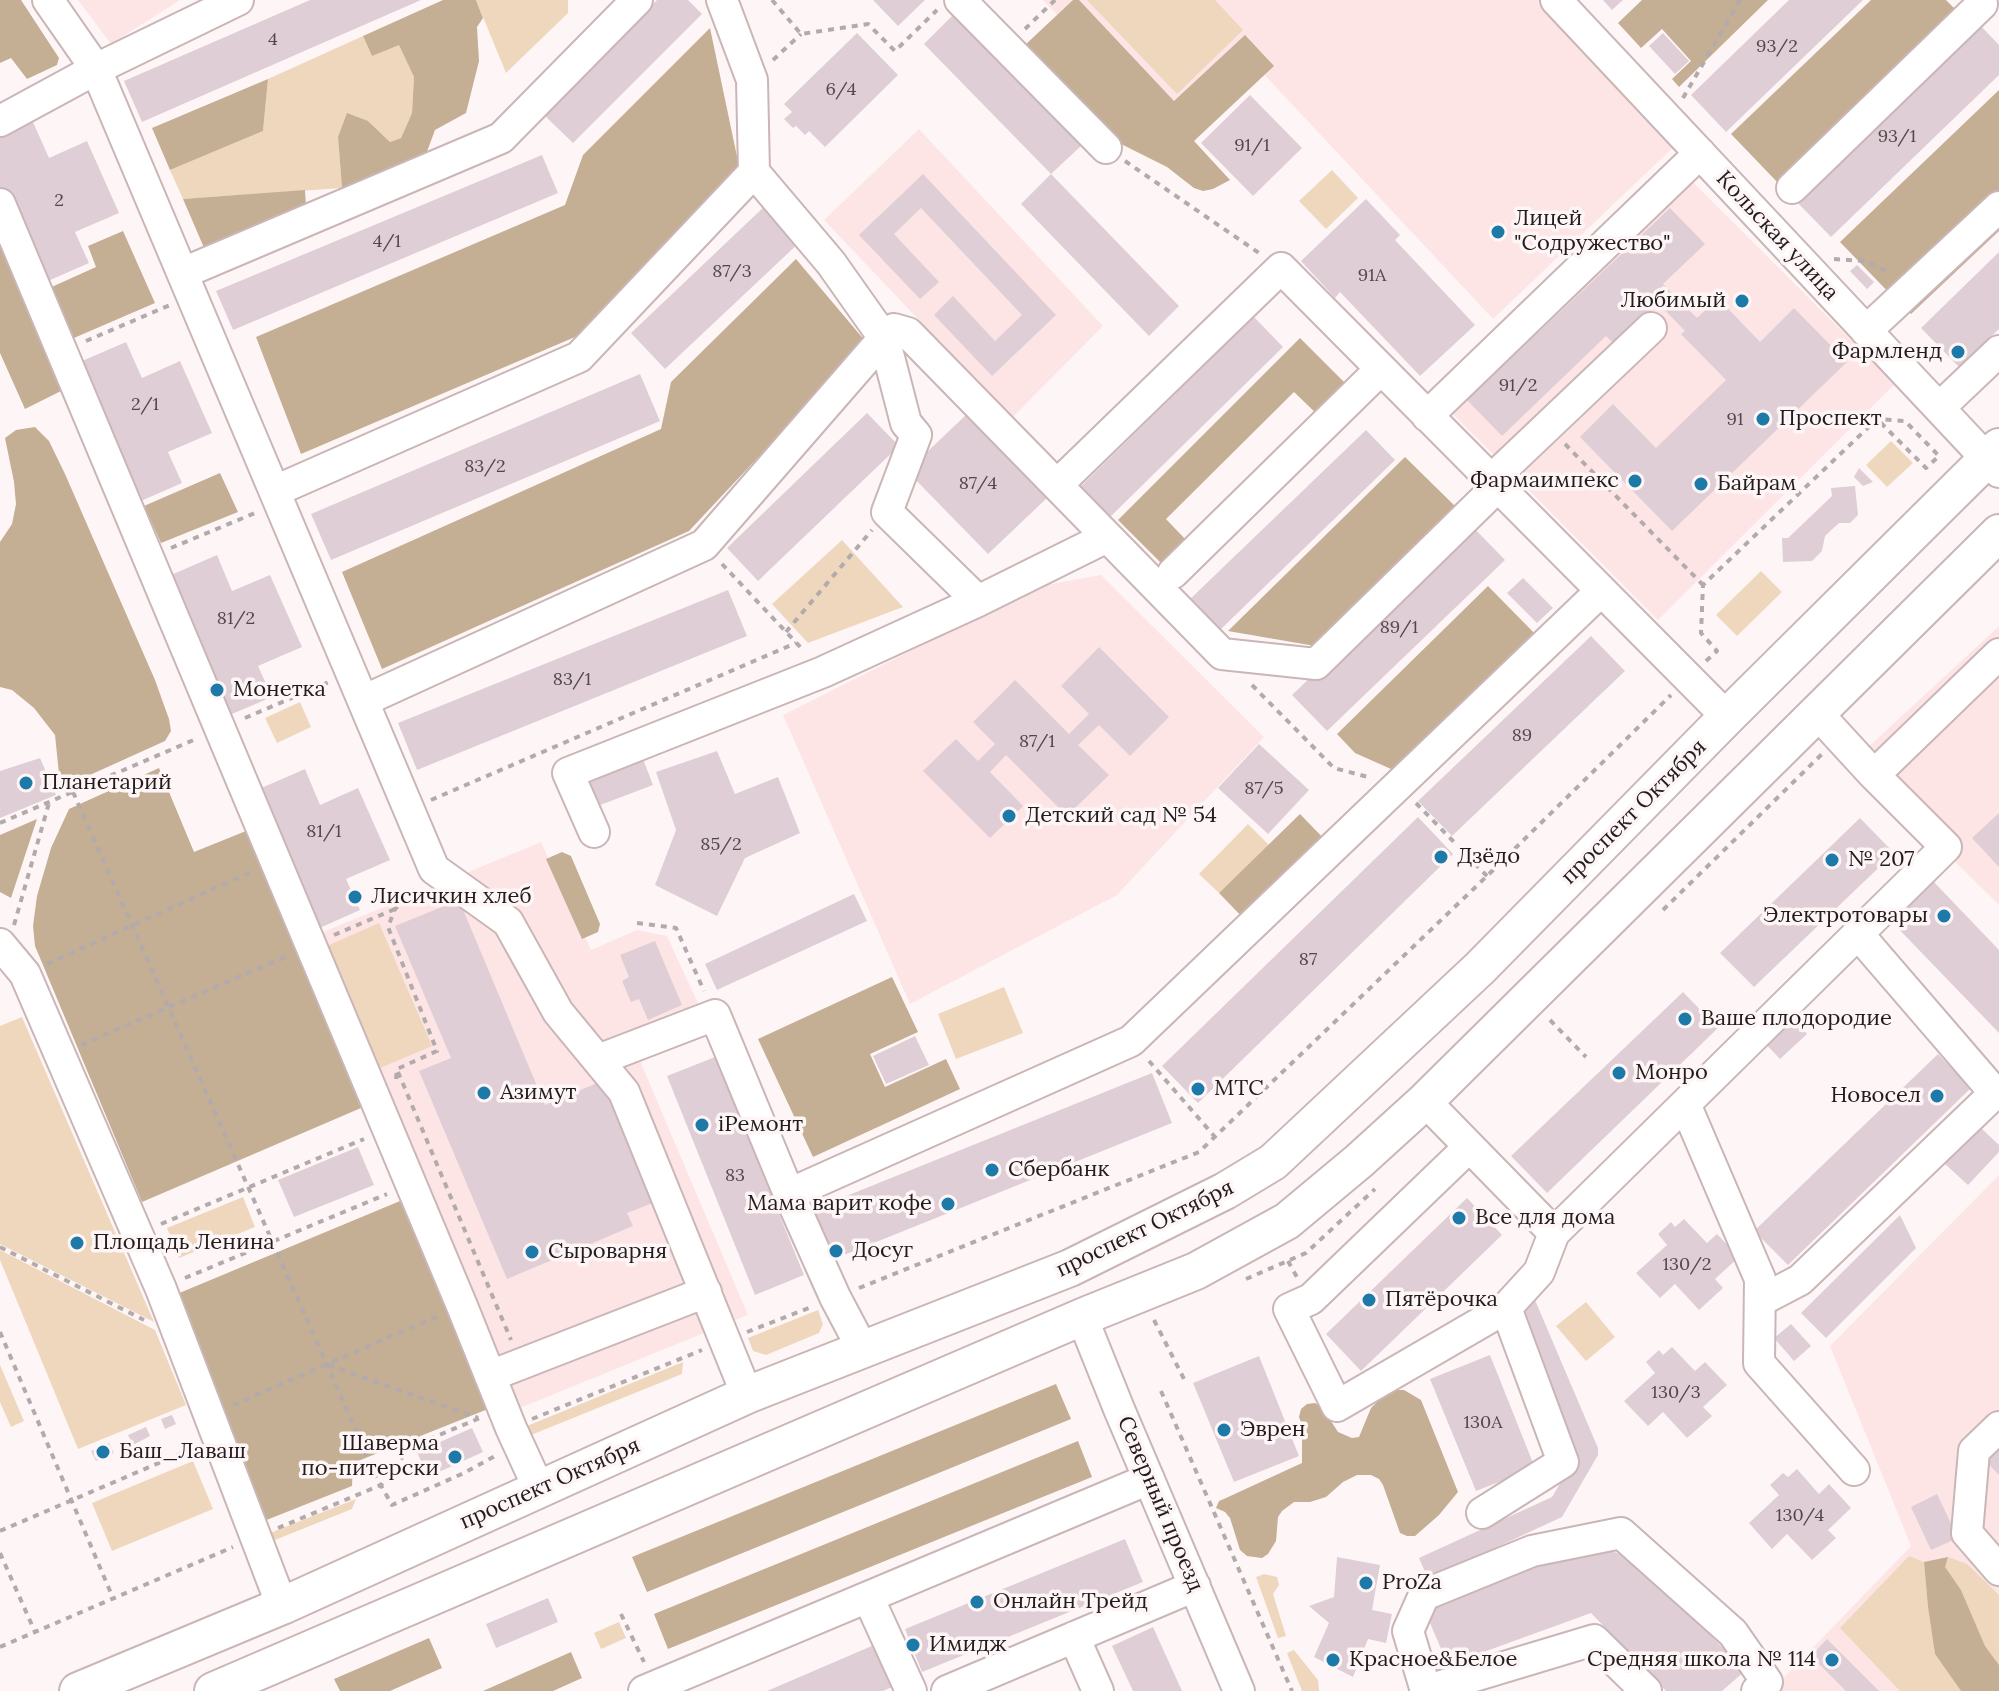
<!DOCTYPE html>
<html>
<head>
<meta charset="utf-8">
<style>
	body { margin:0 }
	canvas { display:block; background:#fef6f6 }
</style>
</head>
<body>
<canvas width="1999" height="1691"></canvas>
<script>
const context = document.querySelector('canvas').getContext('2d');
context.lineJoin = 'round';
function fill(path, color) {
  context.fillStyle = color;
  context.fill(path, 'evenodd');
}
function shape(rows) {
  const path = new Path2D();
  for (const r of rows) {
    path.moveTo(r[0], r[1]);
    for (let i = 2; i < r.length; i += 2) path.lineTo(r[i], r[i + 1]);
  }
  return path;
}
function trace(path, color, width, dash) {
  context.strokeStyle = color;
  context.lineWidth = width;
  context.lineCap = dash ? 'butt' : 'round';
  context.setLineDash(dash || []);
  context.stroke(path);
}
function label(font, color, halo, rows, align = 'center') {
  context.font = font + ' Lora,serif';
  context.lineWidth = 7;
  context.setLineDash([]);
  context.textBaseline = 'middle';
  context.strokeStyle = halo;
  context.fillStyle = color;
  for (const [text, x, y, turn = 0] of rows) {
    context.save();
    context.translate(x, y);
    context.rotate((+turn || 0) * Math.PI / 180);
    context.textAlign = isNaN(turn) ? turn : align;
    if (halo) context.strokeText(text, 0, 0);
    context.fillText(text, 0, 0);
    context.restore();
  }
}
const built = shape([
	[78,0,180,0,111,44],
	[1043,0,1548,0,1681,140,1493,319,1259,69,1180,145],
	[919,129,1103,326,1012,418,824,220],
	[1676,165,1895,384,1658,620,1439,400],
	[1101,575,1264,737,1117,895,910,1004,783,715,1040,586],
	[1999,626,1999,905,1853,761],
	[541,842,591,950,637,930,667,936,709,1027,638,1056,748,1315,520,1408,311,937],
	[1999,1175,1999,1691,1771,1691,1911,1546,1830,1346]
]);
const green = shape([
	[476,0,568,0,568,13,506,73],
	[1087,0,1215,0,1243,30,1177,94],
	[363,36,372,56,399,44,414,77,412,113,401,138,390,142,368,121,338,137,342,188,183,199,170,170,263,131,268,79],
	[1332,170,1358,198,1326,229,1299,201],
	[1891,441,1913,463,1887,487,1866,465],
	[842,540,903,607,808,643,772,604],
	[1761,571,1782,592,1737,636,1716,615],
	[300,702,311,727,277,743,265,718],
	[1248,824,1269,845,1219,893,1199,874],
	[379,923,432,1046,373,1071,320,949],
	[1004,987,1023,1033,956,1059,938,1014],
	[22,1017,154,1322,0,1244,0,1026],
	[243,1197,255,1227,179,1258,167,1228],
	[0,1250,155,1330,186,1405,78,1449,0,1260],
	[1586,1302,1615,1337,1586,1361,1556,1326],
	[818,1310,823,1324,819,1333,766,1355,753,1351,748,1338],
	[683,1362,682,1374,531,1435,527,1426],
	[0,1365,24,1421,11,1427,0,1402],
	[193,1461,213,1509,112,1551,92,1503],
	[356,1499,352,1509,275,1540,270,1533],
	[1909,1556,1924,1562,1928,1607,1935,1654,1961,1691,1900,1691,1840,1628],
	[1948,1557,1967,1564,1999,1595,1999,1665,1985,1646,1961,1590,1944,1567],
	[1264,1574,1277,1577,1279,1585,1273,1594,1286,1636,1278,1638,1256,1577],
	[619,1622,626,1638,601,1649,594,1633],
	[1294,1650,1318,1680,1319,1691,1302,1691,1287,1653]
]);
const forest = shape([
	[0,0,21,0,59,58,57,65,27,79,11,58,0,63],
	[443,0,476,0,483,18,477,27,479,61,466,113,435,130,425,157,340,193,342,188,338,137,347,113,368,121,390,142,401,138,412,113,414,77,399,45,372,56,363,36],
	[1073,0,1079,0,1174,101,1245,35,1274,66,1194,141,1230,180,1213,189,1203,191,1194,188,1167,167,1113,140,1024,46],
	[1642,0,1768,0,1679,87,1672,79,1691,61,1662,29,1641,48,1618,23],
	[1871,0,1946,0,1959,13,1780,185,1731,134],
	[710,28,739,166,575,337,301,454,256,337,565,205,583,155],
	[268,79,263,131,170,170,152,128],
	[1999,90,1999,201,1896,300,1840,242],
	[305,190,306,206,205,250,183,199],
	[1999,211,1999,231,1911,314,1901,303],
	[123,231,155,303,67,341,45,290,96,267,88,246],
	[0,233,69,387,25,409,0,353],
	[796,259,866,342,689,531,382,669,342,572,661,429,671,382],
	[1300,338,1350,388,1320,417,1294,392,1166,519,1186,540,1162,564,1118,520],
	[35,427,49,441,65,474,155,680,169,719,171,731,165,741,70,784,59,774,55,735,34,708,12,690,0,687,0,542,12,524,16,504,14,482,5,438,16,430],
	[1405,457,1457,508,1315,646,1228,631],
	[220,473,238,512,161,543,144,506],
	[1488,586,1539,638,1400,773,1355,753,1337,734],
	[159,768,194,852,246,831,361,1108,142,1202,35,946,33,926,37,896,51,848,69,809],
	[1300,814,1329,844,1248,923,1219,893],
	[37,819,11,898,0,892,0,835],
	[562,852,571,856,600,924,598,932,582,939,546,859],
	[892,977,918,1032,870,1054,885,1087,946,1059,960,1089,813,1157,758,1039],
	[400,1201,488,1409,353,1463,352,1486,264,1521,177,1294],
	[1056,1384,1071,1419,647,1592,632,1557],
	[1396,1390,1404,1390,1421,1400,1458,1492,1439,1515,1415,1536,1407,1536,1400,1533,1383,1485,1379,1479,1371,1475,1357,1475,1343,1482,1326,1497,1310,1502,1294,1502,1282,1511,1278,1517,1276,1541,1268,1554,1262,1558,1247,1556,1240,1550,1230,1518,1225,1512,1216,1508,1219,1501,1226,1498,1302,1463,1302,1425,1299,1417,1301,1409,1307,1404,1315,1403,1322,1407,1338,1432,1352,1438,1359,1437,1371,1408,1382,1397],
	[1078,1441,1092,1477,668,1649,654,1614],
	[1948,1557,1945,1567,1961,1590,1985,1646,1999,1665,1999,1691,1961,1691,1935,1654,1928,1607,1924,1562],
	[429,1638,442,1668,390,1691,340,1691,334,1679],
	[571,1652,582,1678,553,1691,483,1691]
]);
const building = shape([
	[310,0,421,0,142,122,124,81],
	[657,0,688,0,702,14,573,143,543,114],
	[873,0,925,0,898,26],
	[1603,0,1623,0,1612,10],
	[1789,0,1863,0,1726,132,1691,95],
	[953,15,1081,146,1051,174,924,44],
	[1978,23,1999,45,1999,75,1831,237,1794,199],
	[857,33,898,75,825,147,809,131,805,135,796,126,793,128,784,119,792,112,784,104],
	[1663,33,1689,61,1675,74,1649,46],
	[1250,95,1302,148,1253,196,1201,143],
	[33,122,49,158,87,141,119,213,75,232,89,263,41,284,0,189,0,136],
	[542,155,558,193,233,330,216,291],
	[923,174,1056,315,992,376,934,315,953,296,995,341,1022,315,921,208,894,234,939,282,920,299,859,235],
	[1051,174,1179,306,1149,336,1021,204],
	[1366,199,1400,235,1395,240,1475,325,1420,376,1340,292,1335,298,1301,261],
	[767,204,801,241,665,369,631,333],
	[1670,208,1705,244,1663,284,1697,318,1718,298,1760,342,1794,308,1847,362,1672,531,1580,437,1613,404,1656,448,1726,380,1681,334,1685,331,1651,296,1643,303,1655,315,1619,349,1606,336,1502,436,1467,400],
	[1999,252,1999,329,1959,367,1921,328],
	[1857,265,1874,282,1867,289,1850,271],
	[1254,317,1283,347,1104,523,1074,493],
	[126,342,142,378,180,361,212,433,168,452,182,483,134,504,73,365],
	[640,374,660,421,331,560,311,514],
	[867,413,899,446,758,581,727,548],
	[968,413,1048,497,988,554,907,471],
	[1366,430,1395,460,1218,632,1188,601],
	[1859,468,1873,482,1863,486,1854,477],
	[1855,486,1858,515,1850,523,1839,523,1825,536,1822,551,1812,561,1783,562,1782,538,1788,538,1832,496,1831,488],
	[1470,524,1505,560,1327,731,1292,695],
	[217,555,232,591,270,575,302,647,258,666,272,697,225,717,164,578],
	[1523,578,1553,608,1537,623,1507,593],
	[728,590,747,636,417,770,398,723],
	[1591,636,1625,671,1452,836,1418,801],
	[1099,647,1169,717,1130,756,1099,725,1078,745,1109,775,1067,816,1006,755,990,772,1023,806,990,838,923,771,956,739,978,761,995,744,973,722,1015,680,1069,734,1089,714,1061,686],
	[1259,744,1309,790,1268,834,1218,788],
	[717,751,735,794,778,777,800,833,745,858,717,916,655,885,676,830,656,772],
	[40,758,56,795,0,818,0,771],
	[643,759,653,785,595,807,585,781],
	[305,769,320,805,358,788,390,860,346,879,360,910,313,931,252,792],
	[1999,813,1999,867,1972,838],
	[1418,817,1453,854,1198,1103,1162,1066],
	[1860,818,1894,853,1754,987,1720,953],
	[1933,881,1999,950,1999,1033,1891,921],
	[854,894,867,921,717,990,705,964],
	[459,900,545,1105,602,1081,653,1203,627,1213,633,1226,507,1279,419,1071,451,1058,395,926],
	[655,941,682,1005,648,1020,639,999,631,1002,622,981,629,977,620,955],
	[1683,992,1718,1028,1547,1193,1511,1156],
	[1788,1013,1807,1034,1780,1059,1761,1039],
	[915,1036,929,1065,886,1084,873,1056],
	[1938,1054,1971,1088,1788,1265,1754,1231],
	[715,1057,804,1275,755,1295,667,1076],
	[1152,1073,1172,1123,829,1261,809,1211],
	[1980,1127,1999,1145,1999,1152,1968,1185,1945,1164],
	[358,1147,374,1185,294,1217,278,1180],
	[1467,1198,1502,1235,1361,1371,1326,1334],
	[1900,1215,1916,1248,1826,1338,1801,1313],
	[1684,1219,1707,1243,1717,1234,1739,1257,1715,1279,1723,1288,1699,1310,1675,1284,1660,1298,1636,1273,1667,1245,1658,1234,1671,1222,1675,1227],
	[1535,1300,1598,1448,1598,1455,1562,1517,1428,1579,1419,1558,1552,1497,1577,1455,1515,1309],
	[1791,1324,1811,1346,1794,1361,1774,1338],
	[1672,1347,1695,1371,1705,1362,1727,1385,1703,1407,1712,1416,1687,1438,1663,1412,1648,1426,1624,1401,1655,1373,1646,1362,1659,1350,1663,1355],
	[1490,1355,1535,1468,1476,1491,1430,1379],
	[1259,1356,1299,1456,1234,1482,1193,1383],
	[172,1415,176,1424,165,1429,161,1419],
	[146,1427,150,1436,133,1445,128,1435],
	[472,1428,483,1452,428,1477,417,1452],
	[1999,1437,1999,1475,1980,1455],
	[109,1443,114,1453,96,1461,91,1451],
	[1797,1469,1819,1494,1829,1484,1851,1508,1828,1530,1836,1538,1812,1560,1787,1534,1772,1549,1749,1523,1779,1495,1770,1485,1783,1473,1788,1477],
	[1937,1494,1958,1538,1931,1550,1911,1507],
	[1125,1539,1143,1582,922,1672,905,1629],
	[1606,1549,1639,1561,1745,1671,1722,1691,1666,1691,1591,1613,1448,1665,1424,1609,1570,1552],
	[1337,1557,1380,1565,1372,1610,1392,1614,1386,1643,1368,1639,1353,1677,1314,1657,1329,1623,1309,1606,1334,1597],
	[548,1598,558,1622,496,1648,486,1624],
	[1153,1627,1182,1691,1133,1691,1112,1646],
	[1827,1639,1879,1691,1846,1691,1811,1656],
	[874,1645,892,1687,883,1691,767,1691]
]);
const path = shape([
	[772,0,801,34,868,24,895,51,937,10],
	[1025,29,1055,0],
	[773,60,801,34],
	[1683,98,1740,0],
	[1125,161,1259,253],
	[1834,259,1865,261,1890,273],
	[86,341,170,305],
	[1565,444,1703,585],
	[171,548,255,513],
	[722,564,804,651],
	[786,632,872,530],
	[1706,661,1717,651,1701,633,1703,585,1877,419,1905,421,1939,456,1926,468,1877,419],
	[1252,685,1334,768,1368,777],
	[245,718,329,682],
	[73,792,378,1480,392,1505,464,1473,495,1456,495,1454],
	[431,800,796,643],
	[1416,803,1487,876],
	[0,823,196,739],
	[1663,910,1822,754],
	[637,923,676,928,704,991],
	[14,925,49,803],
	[334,935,395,909],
	[47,964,251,872],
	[1550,1020,1586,1057],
	[81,1045,290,955],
	[1149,1061,1215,1137],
	[398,1072,511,1340],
	[396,1079,397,1069,437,1051,388,927,395,909,416,888],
	[161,1224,364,1139],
	[0,1247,144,1320],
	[1288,1261,1298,1279],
	[185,1278,387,1194],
	[1246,1279,1306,1253,1375,1189],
	[859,1288,1199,1152,1487,876,1671,695],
	[1154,1320,1184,1379],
	[0,1332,113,1598],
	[747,1332,814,1306],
	[328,1365,478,1418],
	[1161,1391,1292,1691],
	[233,1405,438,1316],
	[532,1419,702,1350],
	[278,1528,381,1485,410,1447,480,1418],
	[0,1531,196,1447],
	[0,1553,35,1632],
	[621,1614,644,1662],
	[0,1647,233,1547]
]);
const minor = shape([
	[48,0,96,69,434,869,508,922,558,1012,624,1092,747,1395],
	[722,0,752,80,754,172,831,263,884,338,906,423,916,435,887,512,978,601],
	[960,0,1106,148],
	[1556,0,1999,472],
	[0,121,96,69,238,0],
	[1792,188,1982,4],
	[0,204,462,1306,511,1428,539,1489],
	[183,273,501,138,637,0],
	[1866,331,1999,207],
	[1939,408,1999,351],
	[1427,416,1700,153],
	[1491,480,1651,328],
	[1057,485,1281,268,1727,717],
	[275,491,579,357,754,172],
	[1173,573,1381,369],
	[363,701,704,545,884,338,894,329,908,333,1222,654,1316,664,1498,486],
	[1874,775,1999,654],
	[594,832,568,773,823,672,978,601,1107,537],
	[0,944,25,974,161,1289,282,1606],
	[598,1060,715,1015,789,1194],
	[1425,1101,1554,1233,1946,847,1874,775,1817,713],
	[1685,1104,1760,1279,1759,1363,1854,1470],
	[1469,1147,1311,1299,1289,1309,1337,1406,1506,1308],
	[1760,1301,1800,1280,1995,1093,1858,934],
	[1082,1317,1119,1409,1239,1691],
	[863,1350,835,1297,789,1194,1131,1041,1601,591],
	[490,1376,706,1292],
	[1999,1427,1974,1451,1967,1533,1999,1570],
	[1482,1513,1563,1462,1506,1308,1539,1272,1554,1233],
	[868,1597,911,1691],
	[1074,1637,1098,1691],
	[644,1691,1149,1479],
	[947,1691,1195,1586],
	[1426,1691,1408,1631,1424,1595,1532,1551,1621,1533,1733,1633,1767,1682,1757,1691],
	[1440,1691,1441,1686,1594,1640,1646,1691]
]);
const major = shape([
	[78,1691,282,1606,747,1395,1070,1268,1225,1191,1273,1162,1480,968,1727,717,1999,447],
	[213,1691,1082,1317,1196,1271,1287,1221,1359,1161,1425,1101,1999,533]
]);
const markers = [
	[1498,232,8,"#1d79a7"],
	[1742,301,8,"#1d79a7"],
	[1958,352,8,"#1d79a7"],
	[1763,419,8,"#1d79a7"],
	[1635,481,8,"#1d79a7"],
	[1701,484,8,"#1d79a7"],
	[217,690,8,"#1d79a7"],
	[26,783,8,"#1d79a7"],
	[1009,816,8,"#1d79a7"],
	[1441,857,8,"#1d79a7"],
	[1832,860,8,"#1d79a7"],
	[355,897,8,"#1d79a7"],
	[1944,916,8,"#1d79a7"],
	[1685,1019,8,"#1d79a7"],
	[1619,1073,8,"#1d79a7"],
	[1198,1089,8,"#1d79a7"],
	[484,1093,8,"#1d79a7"],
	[1937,1096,8,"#1d79a7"],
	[702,1125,8,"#1d79a7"],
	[992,1170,8,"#1d79a7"],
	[948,1204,8,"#1d79a7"],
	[1459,1218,8,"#1d79a7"],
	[77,1243,8,"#1d79a7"],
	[836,1251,8,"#1d79a7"],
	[532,1252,8,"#1d79a7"],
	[1369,1300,8,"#1d79a7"],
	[1224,1430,8,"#1d79a7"],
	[103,1452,8,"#1d79a7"],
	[455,1457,8,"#1d79a7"],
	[1366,1583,8,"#1d79a7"],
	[977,1602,8,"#1d79a7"],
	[913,1645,8,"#1d79a7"],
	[1333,1660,8,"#1d79a7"],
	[1832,1660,8,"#1d79a7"]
];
const numberNames = [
	["4",273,40],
	["93/2",1777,47],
	["6/4",841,90],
	["93/1",1897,137],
	["91/1",1252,146],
	["2",59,201],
	["4/1",387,242],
	["87/3",732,272],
	["91А",1372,276],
	["91/2",1518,386],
	["2/1",145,405],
	["91",1735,420],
	["83/2",485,467],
	["87/4",978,484],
	["81/2",236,619],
	["89/1",1399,628],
	["83/1",572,680],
	["89",1522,736],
	["87/1",1037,742],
	["87/5",1264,789],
	["81/1",324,832],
	["85/2",721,845],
	["87",1308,960],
	["83",735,1176],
	["130/2",1687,1265],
	["130/3",1676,1393],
	["130А",1483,1423],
	["130/4",1800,1516]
];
const poiNames = [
	["Лицей",1514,219],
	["\"Содружество\"",1514,244],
	["Любимый",1726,301,"right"],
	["Фармленд",1942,352,"right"],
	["Проспект",1779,419],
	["Фармаимпекс",1619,481,"right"],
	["Байрам",1717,484],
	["Монетка",233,690],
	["Планетарий",42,783],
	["Детский сад № 54",1025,816],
	["Дзёдо",1457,857],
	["№ 207",1848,860],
	["Лисичкин хлеб",371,897],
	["Электротовары",1928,916,"right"],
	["Ваше плодородие",1701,1019],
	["Монро",1635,1073],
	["МТС",1214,1089],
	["Азимут",500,1093],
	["Новосел",1921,1096,"right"],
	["iРемонт",718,1125],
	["Сбербанк",1008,1170],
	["Мама варит кофе",932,1204,"right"],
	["Все для дома",1475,1218],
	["Площадь Ленина",93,1243],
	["Досуг",852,1251],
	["Сыроварня",548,1252],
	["Пятёрочка",1385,1300],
	["Эврен",1240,1430],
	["Шаверма",439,1444,"right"],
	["по-питерски",439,1469,"right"],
	["Баш_Лаваш",119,1452],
	["ProZa",1382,1583],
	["Онлайн Трейд",993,1602],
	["Имидж",929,1645],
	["Красное&Белое",1349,1660],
	["Средняя школа № 114",1816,1660,"right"]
];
const streetNames = [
	["Кольская улица",1777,236,47],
	["проспект Октября",1634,812,-45],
	["проспект Октября",1145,1229,-26],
	["проспект Октября",550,1484,-24],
	["Северный проезд",1160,1504,67]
];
fill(built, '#fde5e6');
fill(green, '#eed7bd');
fill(forest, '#c4ae94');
fill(building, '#e0ced6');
trace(minor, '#cab6b7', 34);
trace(major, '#cab6b7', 40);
trace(path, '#b3abab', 4, [6, 6]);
trace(minor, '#fff', 30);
trace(major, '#fff', 36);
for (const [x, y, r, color] of markers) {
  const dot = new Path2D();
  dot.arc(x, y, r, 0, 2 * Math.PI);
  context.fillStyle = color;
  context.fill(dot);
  trace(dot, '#fef6f6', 3);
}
label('18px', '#52484a', null, numberNames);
label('22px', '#231c1c', '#fef6f6', poiNames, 'left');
label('22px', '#231c1c', '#fef6f6', streetNames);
</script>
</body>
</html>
